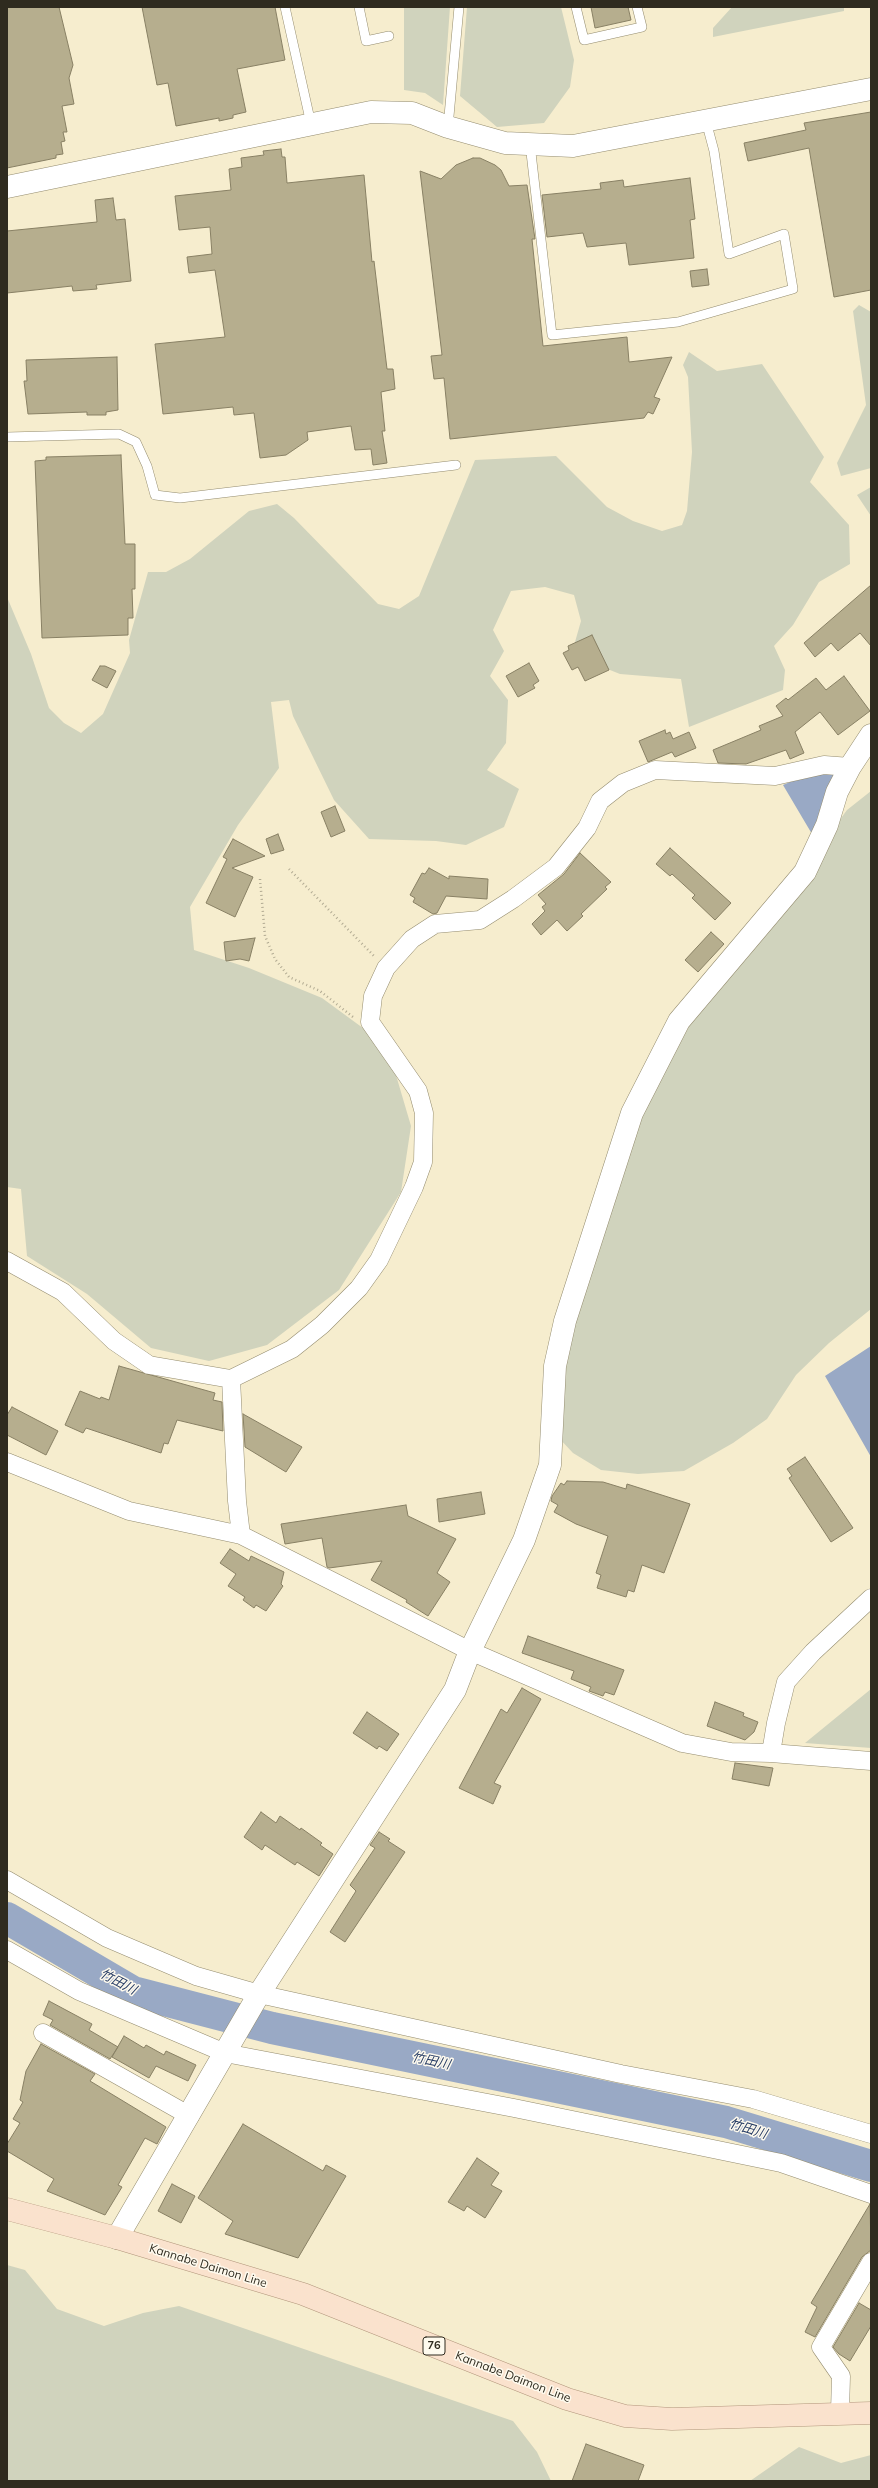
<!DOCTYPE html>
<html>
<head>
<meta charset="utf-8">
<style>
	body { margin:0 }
	#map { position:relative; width:878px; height:2488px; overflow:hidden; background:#f6edce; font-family:Mulish,sans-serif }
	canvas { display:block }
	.frame { position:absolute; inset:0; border:8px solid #2f2b1f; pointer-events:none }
</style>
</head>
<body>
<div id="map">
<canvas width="878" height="2488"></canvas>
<div class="frame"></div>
</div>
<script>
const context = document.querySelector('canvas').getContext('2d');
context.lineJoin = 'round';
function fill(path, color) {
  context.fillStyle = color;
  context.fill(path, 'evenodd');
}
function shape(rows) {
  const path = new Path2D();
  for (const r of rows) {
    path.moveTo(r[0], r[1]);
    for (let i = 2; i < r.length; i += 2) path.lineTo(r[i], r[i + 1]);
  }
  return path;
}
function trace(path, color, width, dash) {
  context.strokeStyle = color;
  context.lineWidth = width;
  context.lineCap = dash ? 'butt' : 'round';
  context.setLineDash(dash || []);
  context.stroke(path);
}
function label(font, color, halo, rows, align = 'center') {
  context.font = font + ' Mulish,"Noto Sans JP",sans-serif';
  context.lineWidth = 3;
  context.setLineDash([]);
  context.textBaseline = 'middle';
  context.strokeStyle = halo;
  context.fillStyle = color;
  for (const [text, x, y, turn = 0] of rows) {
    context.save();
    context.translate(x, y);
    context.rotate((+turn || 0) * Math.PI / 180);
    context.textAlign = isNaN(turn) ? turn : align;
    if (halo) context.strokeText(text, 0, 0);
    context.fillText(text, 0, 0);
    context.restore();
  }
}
const green = shape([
	[404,7,450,7,443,105,425,93,404,90],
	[467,7,561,7,574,60,570,87,544,123,497,127,460,96],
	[732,7,844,7,844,11,713,37,713,28],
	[859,305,871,312,871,468,841,476,837,463,866,405,853,311],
	[689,352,717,371,762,364,824,457,810,482,849,525,850,564,819,582,793,625,774,646,785,670,783,690,689,727,681,679,620,674,590,662,573,649,581,621,574,595,545,587,511,591,493,630,504,651,490,676,508,700,506,743,487,770,519,789,504,827,466,845,436,841,369,839,334,800,293,716,289,700,271,702,279,768,238,825,190,907,194,950,249,968,322,998,367,1031,393,1065,411,1126,401,1192,339,1290,267,1345,209,1361,151,1348,87,1294,27,1256,21,1189,7,1187,7,597,31,654,49,708,64,723,81,733,103,714,130,653,129,640,148,572,166,572,190,559,249,511,277,504,294,518,378,604,399,609,419,596,475,460,556,456,607,507,633,521,662,531,682,525,687,511,692,452,688,377,683,365],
	[871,487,871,516,857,495],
	[871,791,871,1309,829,1343,796,1375,767,1419,733,1443,684,1471,638,1474,601,1470,573,1453,558,1437,569,1320,636,1123,693,1019,847,810],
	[871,1689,871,1748,805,1743],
	[7,2265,25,2270,57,2309,104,2326,143,2313,179,2306,513,2421,537,2452,551,2481,7,2481],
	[799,2447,841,2463,871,2455,871,2481,750,2481]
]);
const water = shape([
	[811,773,837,774,812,834,783,785],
	[871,1346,871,1457,825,1376]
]);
const river = shape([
	[7,1918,133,1992,272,2028,726,2122,871,2166]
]);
const building = shape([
	[7,7,59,7,73,65,69,78,74,104,62,106,67,132,63,132,65,141,61,142,63,154,56,155,56,158,7,168,7,7],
	[142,7,275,7,285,60,237,69,246,112,233,115,233,118,219,121,219,118,176,126,168,83,157,85,142,7],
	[591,7,628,7,631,20,595,28,591,7],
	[871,112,871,290,834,297,809,148,748,161,744,143,806,130,804,123,871,112],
	[281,149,282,157,285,157,287,183,364,175,372,262,374,261,387,369,393,369,395,389,381,392,385,431,382,431,387,463,373,465,371,449,355,450,351,426,307,432,308,440,286,455,260,458,254,413,234,415,233,407,163,414,155,344,225,337,215,270,189,273,187,257,212,254,210,227,179,230,175,196,231,190,229,169,242,167,241,158,264,155,263,151,281,149],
	[473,158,480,158,495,165,501,170,509,186,527,185,535,239,532,239,543,346,627,337,629,362,672,357,654,397,660,399,653,414,648,412,644,418,450,439,444,378,434,379,431,356,442,355,420,171,441,179,456,165,473,158],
	[690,178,695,219,690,220,694,258,629,265,626,243,587,247,583,233,547,237,542,195,601,189,600,183,623,180,624,187,690,178],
	[113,198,116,220,125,219,131,281,96,285,97,289,73,291,72,286,7,293,7,231,97,222,95,200,113,198],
	[707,269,709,285,692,287,690,271,707,269],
	[117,357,118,410,106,412,106,415,87,415,87,412,28,414,24,381,27,381,26,360,117,357],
	[121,455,125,544,135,544,135,589,132,589,133,618,128,618,128,635,42,638,35,461,46,460,46,457,121,455],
	[871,585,871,646,860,633,838,651,831,643,815,657,804,643,871,585],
	[592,635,609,670,585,681,578,667,572,670,563,653,569,650,568,646,592,635],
	[529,663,539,681,533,685,535,688,518,697,506,676,529,663],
	[100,666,105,666,116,671,107,688,92,680,100,666],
	[844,676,870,711,838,735,820,712,795,732,804,753,790,759,786,750,746,764,718,763,713,750,761,730,759,726,783,716,776,706,786,698,788,700,816,678,826,690,844,676],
	[665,730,666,734,670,732,673,739,689,732,696,748,675,757,672,752,648,762,639,741,665,730],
	[335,806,345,831,331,837,321,812,335,806],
	[278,834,284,850,271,854,266,839,278,834],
	[233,839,265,856,232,868,253,877,235,917,206,903,227,859,223,857,233,839],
	[670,848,731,903,715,920,692,898,695,895,672,874,670,876,656,864,670,848],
	[580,853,611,882,605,887,607,889,581,914,583,916,567,931,557,920,541,935,532,924,545,911,542,907,546,904,538,895,564,874,580,853],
	[429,868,449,879,449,876,488,879,487,899,446,896,437,913,433,914,413,902,415,898,410,895,422,873,425,874,429,868],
	[711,932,724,944,698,972,685,960,711,932],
	[255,938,249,961,240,959,226,961,224,942,255,938],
	[119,1366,215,1393,213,1400,222,1402,223,1431,177,1420,168,1444,164,1443,161,1453,86,1428,83,1433,65,1425,80,1391,100,1399,101,1397,109,1400,119,1366],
	[12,1407,58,1431,46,1455,7,1435,7,1415,12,1407],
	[243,1414,302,1447,286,1472,245,1447,243,1414],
	[805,1457,853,1528,831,1542,789,1478,792,1476,787,1469,805,1457],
	[567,1481,603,1482,626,1489,627,1484,690,1504,664,1573,642,1565,634,1592,628,1590,626,1597,597,1588,601,1575,596,1573,608,1536,576,1524,554,1512,558,1505,551,1501,552,1496,561,1483,564,1485,567,1481],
	[481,1492,485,1514,439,1522,437,1499,481,1492],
	[406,1505,408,1516,456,1539,437,1573,450,1582,428,1616,406,1602,407,1600,371,1580,382,1561,329,1568,327,1567,322,1538,285,1544,281,1524,406,1505],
	[230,1549,249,1561,251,1556,284,1572,281,1584,283,1586,266,1611,256,1605,254,1608,243,1600,245,1597,228,1586,236,1574,220,1563,230,1549],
	[528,1636,624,1670,614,1695,605,1692,603,1696,589,1691,591,1687,571,1679,574,1671,522,1653,528,1636],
	[522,1688,541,1699,494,1783,501,1786,493,1804,459,1788,501,1709,507,1713,522,1688],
	[715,1702,744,1713,743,1716,758,1722,754,1732,745,1740,707,1726,715,1702],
	[367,1712,399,1734,387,1751,379,1746,377,1749,353,1733,367,1712],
	[735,1763,773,1768,769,1786,732,1779,735,1763],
	[261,1812,276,1823,280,1816,300,1830,301,1828,322,1843,320,1845,333,1854,319,1876,297,1862,295,1865,265,1845,262,1850,244,1837,261,1812],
	[379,1832,390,1839,388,1841,405,1852,345,1942,330,1932,356,1891,350,1885,375,1848,370,1845,379,1832],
	[49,2001,92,2024,89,2030,118,2047,110,2059,50,2025,53,2020,43,2015,49,2001],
	[124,2036,144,2048,146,2045,164,2055,166,2051,196,2065,188,2081,156,2066,149,2078,112,2057,124,2036],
	[41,2044,95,2074,90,2081,166,2127,157,2144,145,2138,118,2185,122,2187,105,2215,47,2191,54,2179,7,2151,7,2144,20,2123,13,2119,23,2102,20,2100,26,2071,41,2044],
	[243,2124,323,2171,326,2165,346,2176,298,2258,225,2234,233,2221,198,2198,243,2124],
	[477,2158,499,2173,491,2185,502,2191,485,2218,467,2206,464,2211,448,2202,477,2158],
	[172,2184,195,2196,181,2223,158,2211,172,2184],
	[870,2204,871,2250,862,2257,815,2337,805,2332,817,2307,811,2303,870,2204],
	[859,2303,871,2310,871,2326,850,2361,839,2354,833,2347,859,2303],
	[586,2444,644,2465,638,2481,572,2481,586,2444]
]);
const path = shape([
	[289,869,374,956],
	[260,879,265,936,275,959,289,977,320,991,353,1017]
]);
const service = shape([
	[285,7,311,124],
	[359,7,366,41,389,36],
	[576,7,584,40,642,27,637,7],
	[448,127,459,7],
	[530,144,552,335,678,322,793,289,784,234,729,254,714,151,706,121],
	[7,437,119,434,136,442,147,466,155,495,180,498,456,465]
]);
const minor = shape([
	[7,1261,63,1292,114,1341,149,1365,231,1379,292,1349,322,1325,359,1288,379,1260,414,1187,423,1162,424,1113,418,1091,370,1022,373,996,386,968,412,939,435,924,480,920,513,899,556,867,587,828,600,801,623,783,655,770,775,776,824,765,850,767],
	[231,1379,237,1501,241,1535],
	[7,1462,129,1511,241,1535,470,1651,682,1743,731,1752,771,1753,871,1761],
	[771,1753,776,1723,786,1682,813,1652,871,1598],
	[7,1880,107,1938,196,1976,259,1994,621,2074,753,2099,871,2134],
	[7,1950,79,1991,225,2053,514,2108,781,2163,871,2194],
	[43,2033,190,2116],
	[840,2412,841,2376,821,2347,871,2262]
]);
const tertiary = shape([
	[7,187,371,112,412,113,448,127,505,143,573,146,871,89],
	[117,2238,259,1994,455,1690,470,1651,524,1540,550,1465,555,1366,565,1321,632,1113,679,1021,805,872,827,825,837,792,850,767,871,735]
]);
const primary = shape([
	[7,2209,117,2238,303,2294,567,2399,625,2416,672,2419,871,2413]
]);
const shields = [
	[434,2346,22]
];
const shieldNames = [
	["76",434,2346]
];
const streetNames = [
	["Kannabe Daimon Line",208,2266,17],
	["Kannabe Daimon Line",513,2377,21]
];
const waterNames = [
	["竹田川",118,1982,28],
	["竹田川",431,2061,12],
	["竹田川",748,2129,17]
];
fill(green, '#d0d3bd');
fill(water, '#99a9c5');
trace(river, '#99a9c5', 32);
fill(building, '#b6ae8e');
trace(building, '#888064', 1);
trace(service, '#948c6f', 10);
trace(minor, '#948c6f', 19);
trace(tertiary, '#948c6f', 23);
trace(primary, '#b1957b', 23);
trace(path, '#b2ab93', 2.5, [1, 3]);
trace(service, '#fff', 9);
trace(minor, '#fff', 18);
trace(tertiary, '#fff', 22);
trace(primary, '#fae2cd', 22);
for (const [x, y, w] of shields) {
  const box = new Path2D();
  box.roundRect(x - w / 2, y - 9, w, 18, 3);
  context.fillStyle = '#fefaee';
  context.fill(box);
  trace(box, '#2f2b1f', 1);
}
label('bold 11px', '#2f2b1f', null, shieldNames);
label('12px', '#2f2b1f', '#fefaee', streetNames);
label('italic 13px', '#283e66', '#fefaee', waterNames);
</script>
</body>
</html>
